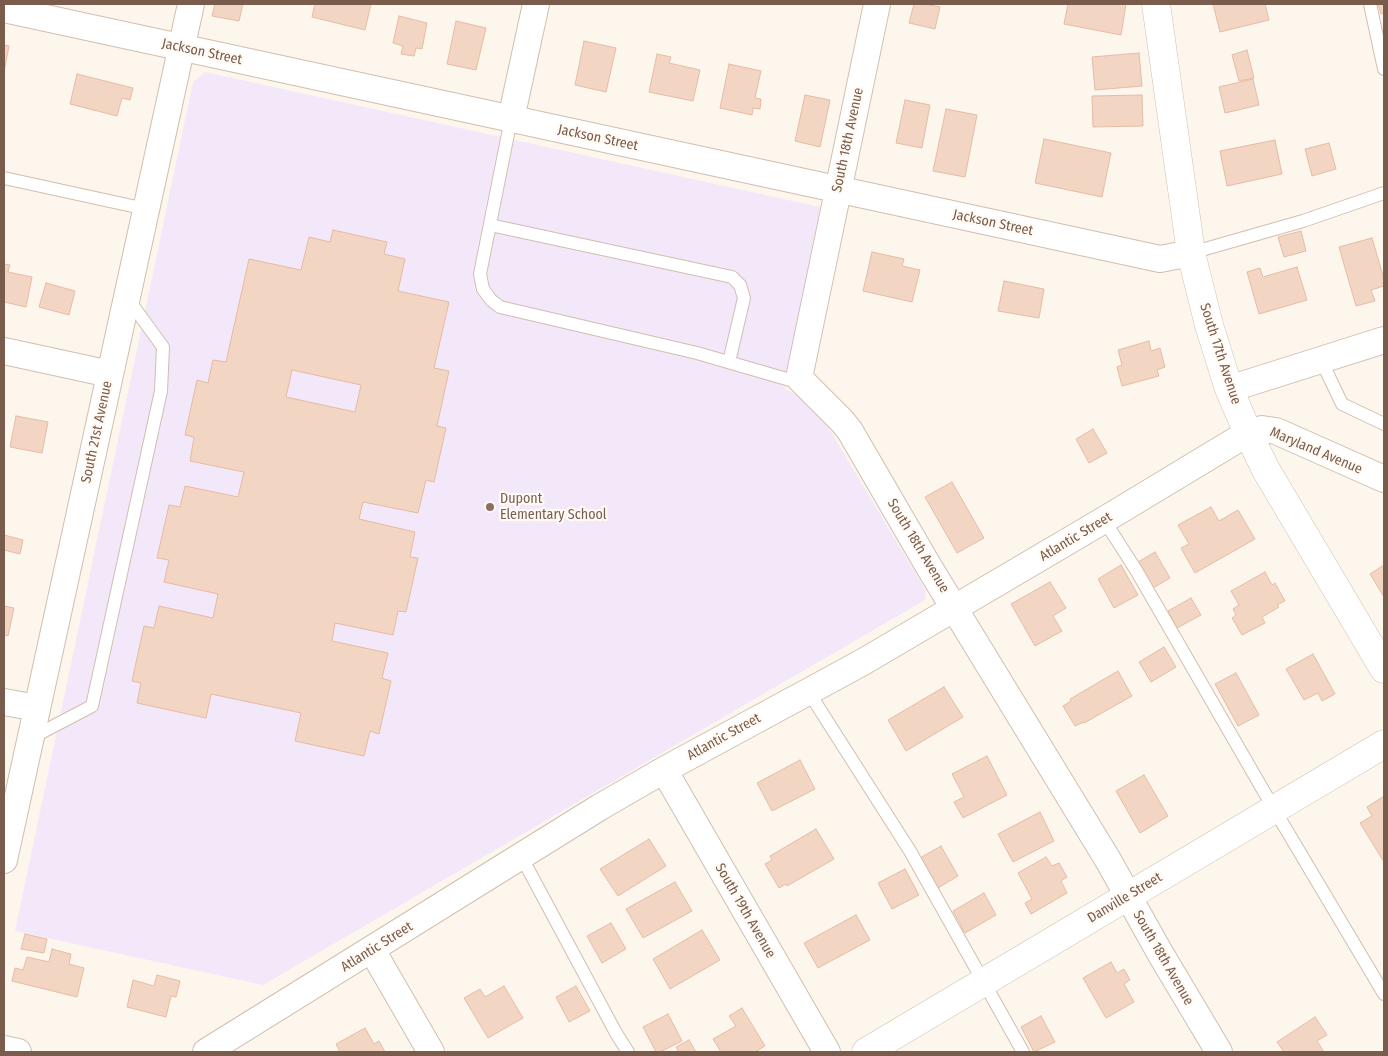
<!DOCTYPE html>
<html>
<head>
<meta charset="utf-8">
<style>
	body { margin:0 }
	#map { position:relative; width:1388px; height:1056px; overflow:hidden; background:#fdf6ec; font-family:"Fira Sans Condensed",sans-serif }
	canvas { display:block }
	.frame { position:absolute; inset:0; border:5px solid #7a5c4d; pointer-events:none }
</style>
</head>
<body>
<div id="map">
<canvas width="1388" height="1056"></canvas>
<div class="frame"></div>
</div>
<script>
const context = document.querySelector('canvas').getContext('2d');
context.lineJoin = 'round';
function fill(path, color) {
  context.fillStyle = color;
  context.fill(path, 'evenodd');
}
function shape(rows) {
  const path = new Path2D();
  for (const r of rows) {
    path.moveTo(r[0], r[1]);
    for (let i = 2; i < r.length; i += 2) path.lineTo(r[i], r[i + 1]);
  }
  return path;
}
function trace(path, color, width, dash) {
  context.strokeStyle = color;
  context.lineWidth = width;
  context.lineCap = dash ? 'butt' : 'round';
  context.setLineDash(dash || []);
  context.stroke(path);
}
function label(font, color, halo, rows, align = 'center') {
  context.font = font + ' "Fira Sans Condensed",sans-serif';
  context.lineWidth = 4.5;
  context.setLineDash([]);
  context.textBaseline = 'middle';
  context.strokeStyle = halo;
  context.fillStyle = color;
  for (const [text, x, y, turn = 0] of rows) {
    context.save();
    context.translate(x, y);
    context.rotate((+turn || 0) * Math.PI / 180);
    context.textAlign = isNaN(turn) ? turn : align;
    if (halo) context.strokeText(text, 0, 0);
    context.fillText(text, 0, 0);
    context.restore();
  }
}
const education = shape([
	[205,72,820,207,785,389,811,403,825,422,926,591,925,600,263,985,15,931,193,82]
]);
const building = shape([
	[215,4,243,4,239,21,212,16,215,4],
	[315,4,371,4,365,30,312,17,315,4],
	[914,4,925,4,940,7,935,29,909,23,914,4],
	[1068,4,1126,4,1121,35,1064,24,1068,4],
	[1213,4,1265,4,1269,20,1220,32,1213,4],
	[1378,4,1384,4,1384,13,1381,14,1378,4],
	[399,16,427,23,422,49,416,48,414,56,401,54,403,46,393,43,399,16],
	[456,21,486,28,476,70,447,64,456,21],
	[584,41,616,48,606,92,575,85,584,41],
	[4,45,9,46,4,72,4,45],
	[1247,50,1254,78,1239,81,1232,55,1247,50],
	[1139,53,1142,86,1095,90,1092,57,1139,53],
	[657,54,671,57,669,63,700,70,693,101,649,92,657,54],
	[729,64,761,71,755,98,761,99,760,109,753,108,752,115,720,108,729,64],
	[77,74,133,88,130,100,122,98,117,116,70,104,77,74],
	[1253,79,1259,105,1225,113,1219,87,1253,79],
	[805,95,830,100,820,147,795,141,805,95],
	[1142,95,1143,126,1093,127,1092,96,1142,95],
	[905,100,930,105,922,148,896,143,905,100],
	[946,109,977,115,965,177,933,171,946,109],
	[1044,139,1111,153,1102,197,1035,183,1044,139],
	[1275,140,1282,174,1227,186,1220,151,1275,140],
	[1329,143,1336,169,1312,176,1305,149,1329,143],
	[333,230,387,242,384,254,405,259,398,291,449,302,434,368,449,371,437,426,446,428,434,482,426,480,418,513,363,502,359,519,415,532,410,557,418,558,406,612,398,611,393,635,335,623,332,641,388,653,382,678,391,681,379,734,370,731,364,756,295,741,301,713,211,694,206,718,137,703,141,683,132,681,144,626,154,628,159,606,213,618,218,594,164,582,169,560,157,558,169,505,180,507,185,486,238,497,244,472,190,461,194,437,185,435,197,380,208,383,213,360,226,362,249,259,301,270,309,237,330,242,333,230],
	[292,370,361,385,355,412,286,397,292,370],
	[1301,231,1306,251,1284,257,1278,237,1301,231],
	[1372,238,1384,279,1384,286,1371,290,1375,301,1356,306,1339,247,1372,238],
	[872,252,904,259,902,266,920,270,912,302,863,291,872,252],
	[4,264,10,265,8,272,32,277,26,307,4,302,4,264],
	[1297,267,1307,300,1259,314,1247,272,1260,268,1263,277,1297,267],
	[1004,281,1044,289,1039,318,998,311,1004,281],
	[46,283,75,291,69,315,39,307,46,283],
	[1149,341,1151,351,1160,348,1165,367,1157,370,1159,376,1122,386,1117,367,1122,365,1118,350,1149,341],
	[16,416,48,422,42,453,10,447,16,416],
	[1093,429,1107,453,1089,463,1076,439,1093,429],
	[952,482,984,538,957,553,925,497,952,482],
	[1211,507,1219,521,1238,510,1255,539,1195,573,1181,548,1189,544,1178,525,1211,507],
	[4,535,23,540,20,554,4,550,4,535],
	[1155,552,1170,578,1153,588,1138,562,1155,552],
	[1121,565,1138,595,1114,608,1098,579,1121,565],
	[1384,565,1384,597,1370,574,1384,565],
	[1265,572,1272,585,1275,583,1285,601,1277,605,1279,607,1262,617,1265,623,1242,635,1232,618,1236,615,1233,609,1239,605,1231,591,1265,572],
	[1050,582,1066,608,1053,616,1062,631,1035,646,1011,604,1050,582],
	[1191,598,1201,615,1177,628,1168,611,1191,598],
	[4,606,14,608,8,636,4,635,4,606],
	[1164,647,1176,667,1151,682,1139,662,1164,647],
	[1313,654,1335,694,1322,701,1318,693,1304,700,1286,669,1313,654],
	[1118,671,1132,696,1084,723,1084,722,1075,726,1063,706,1071,701,1070,699,1118,671],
	[1236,673,1259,715,1238,726,1215,684,1236,673],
	[944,687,963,717,906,751,888,720,944,687],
	[987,756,1007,795,963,818,954,802,964,797,952,774,987,756],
	[800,760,815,789,772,811,757,783,800,760],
	[1144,775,1168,816,1140,833,1116,791,1144,775],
	[1384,796,1384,862,1360,823,1372,816,1367,807,1384,796],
	[1040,812,1054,841,1013,862,998,834,1040,812],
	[816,829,834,859,787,886,786,884,779,888,765,864,772,860,770,856,816,829],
	[649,839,666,866,618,896,600,869,649,839],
	[941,846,958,876,938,888,920,858,941,846],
	[1046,857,1052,866,1059,863,1067,877,1061,881,1067,893,1031,914,1025,903,1032,899,1018,873,1046,857],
	[905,869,919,895,892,909,878,883,905,869],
	[675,882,692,911,643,938,626,909,675,882],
	[984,893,996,915,965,933,953,911,984,893],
	[856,915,870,940,818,968,804,943,856,915],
	[611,923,626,949,602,963,587,936,611,923],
	[702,930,720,960,670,989,653,959,702,930],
	[25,934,47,939,44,953,21,949,25,934],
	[52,949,71,954,69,964,84,968,77,997,12,981,15,968,23,970,27,957,49,962,52,949],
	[1111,962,1117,973,1124,969,1130,980,1124,984,1134,1002,1106,1018,1083,978,1111,962],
	[157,975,180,981,176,997,171,996,166,1017,127,1007,133,980,154,986,157,975],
	[504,986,523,1018,488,1038,464,998,480,989,485,997,504,986],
	[576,986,590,1011,569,1022,556,997,576,986],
	[742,1008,765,1046,755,1052,721,1052,713,1039,736,1026,729,1016,742,1008],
	[668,1014,682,1041,660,1052,656,1052,643,1027,668,1014],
	[1041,1016,1055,1042,1034,1052,1021,1027,1041,1016],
	[1315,1017,1327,1035,1317,1041,1324,1052,1284,1052,1277,1042,1315,1017],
	[365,1028,374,1044,379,1041,385,1052,340,1052,336,1044,365,1028],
	[689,1040,696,1052,679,1052,676,1047,689,1040]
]);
const service = shape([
	[1370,4,1384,69],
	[511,119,480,274,483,289,491,300,500,307,697,353,790,380,799,378],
	[4,178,146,209],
	[490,225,732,277,740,285,744,298,729,362],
	[1191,253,1303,221,1384,193],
	[1321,360,1342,404,1384,424],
	[1104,520,1136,570,1274,809,1384,994],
	[808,691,910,851,1023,1052],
	[31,738,92,706,161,391,163,347,128,299],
	[521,856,616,1033,628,1052]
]);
const minor = shape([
	[877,4,799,378,842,421,850,431,929,567,1108,860,1160,953,1219,1052],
	[4,9,1160,259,1191,253],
	[511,119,536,4],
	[4,351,110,374],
	[1229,389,1384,340],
	[4,702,37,708],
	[664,770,827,1052],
	[4,860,191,4],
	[372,950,431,1052],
	[4,1049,18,1052],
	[206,1052,600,807,664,770,863,662,1104,520,1248,433,1262,429,1276,431,1384,479]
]);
const tertiary = shape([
	[1156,4,1191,253,1209,325,1229,389,1248,433,1266,470,1384,669],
	[866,1052,1384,744]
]);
const markers = [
	[490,507,5,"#8d6e63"]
];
const streetNames = [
	["Jackson Street",202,52,12],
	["Jackson Street",598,138,12],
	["South 18th Avenue",848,140,-78],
	["Jackson Street",993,223,12],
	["South 17th Avenue",1220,354,72],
	["South 21st Avenue",97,432,-78],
	["Maryland Avenue",1316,451,23],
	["Atlantic Street",1076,537,-31],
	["South 18th Avenue",918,546,59],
	["Atlantic Street",724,737,-29],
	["Danville Street",1125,898,-31],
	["South 19th Avenue",745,911,60],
	["Atlantic Street",377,947,-32],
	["South 18th Avenue",1163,958,60]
];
const educationNames = [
	["Dupont",500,499],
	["Elementary School",500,515]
];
fill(education, '#f3e8fa');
fill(building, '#f3d5c3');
trace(building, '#e6bba3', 1);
trace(service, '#d1beb0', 14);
trace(minor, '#d1beb0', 28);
trace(tertiary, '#d1beb0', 29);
trace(service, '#fff', 12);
trace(minor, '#fff', 26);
trace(tertiary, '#fff', 28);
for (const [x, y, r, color] of markers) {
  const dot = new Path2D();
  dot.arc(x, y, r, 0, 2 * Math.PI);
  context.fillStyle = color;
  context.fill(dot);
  trace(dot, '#fffaf3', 2);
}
label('14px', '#7a5c4d', '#fffaf3', streetNames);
label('14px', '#785e54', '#fffaf3', educationNames, 'left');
</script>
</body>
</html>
